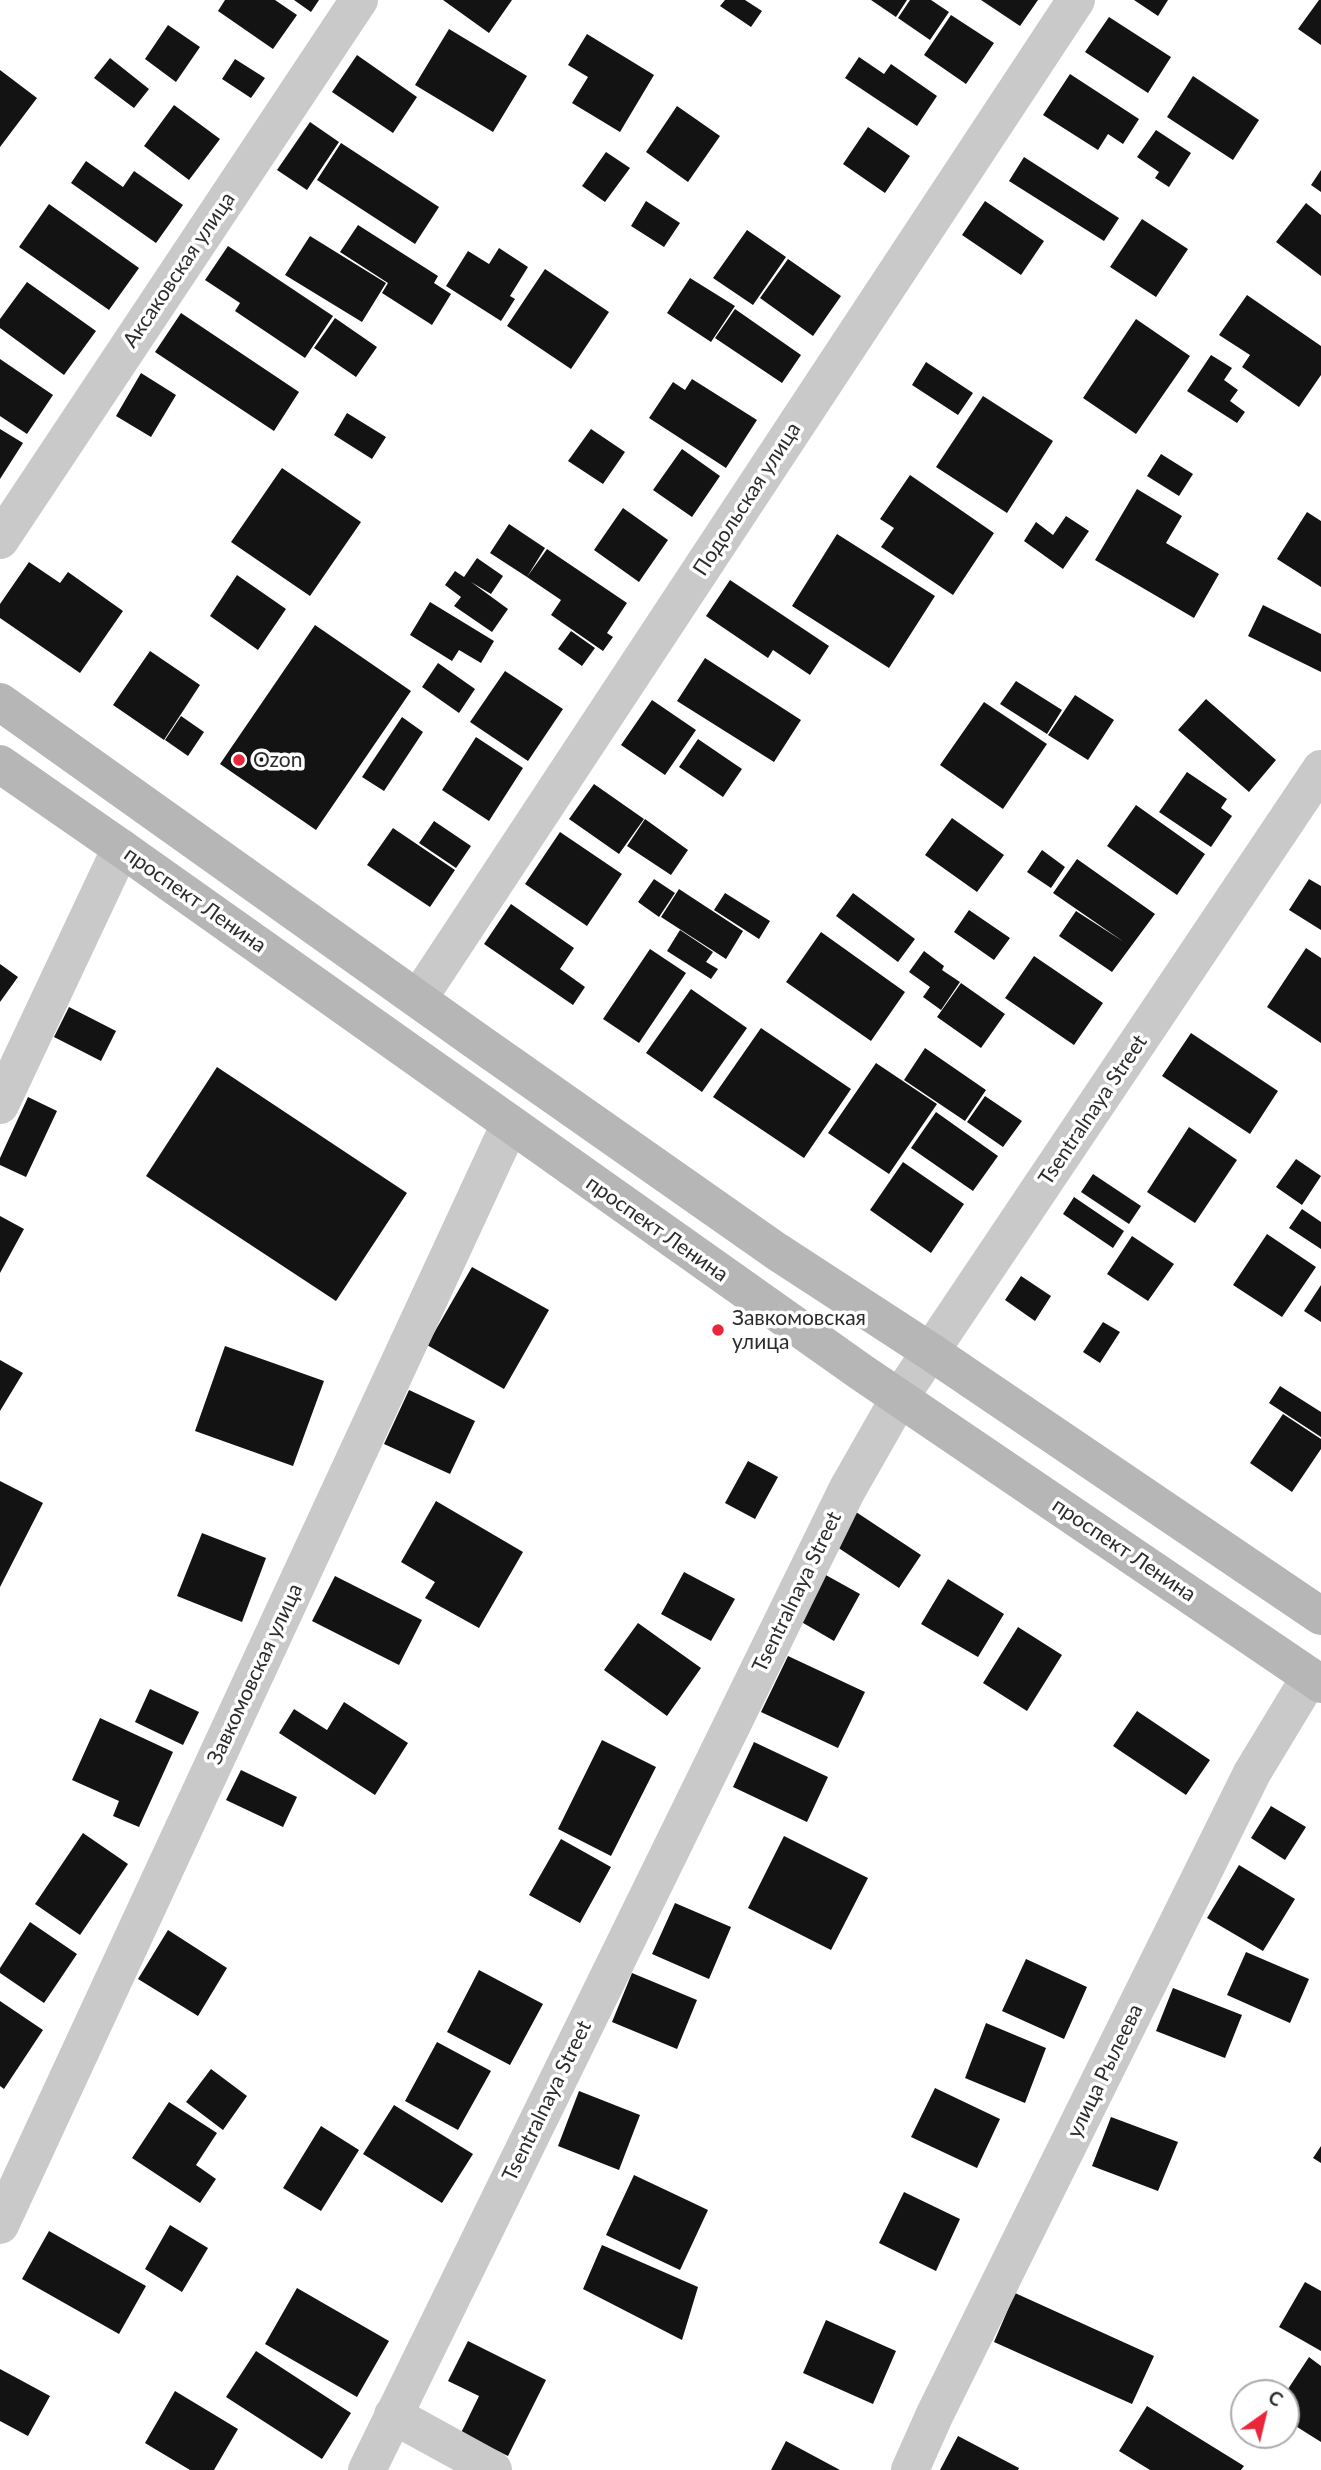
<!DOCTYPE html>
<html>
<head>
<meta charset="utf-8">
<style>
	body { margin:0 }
	#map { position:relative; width:1321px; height:2470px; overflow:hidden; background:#fff; font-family:Lato,sans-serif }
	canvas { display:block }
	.north { position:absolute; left:1230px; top:2379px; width:70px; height:70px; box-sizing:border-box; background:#fff; border:2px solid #ababab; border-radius:50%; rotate:34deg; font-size:19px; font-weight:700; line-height:28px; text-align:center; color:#2c2c2c }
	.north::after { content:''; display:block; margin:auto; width:24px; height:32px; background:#eb253a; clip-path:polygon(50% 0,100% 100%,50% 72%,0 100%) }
</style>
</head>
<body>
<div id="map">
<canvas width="1321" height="2470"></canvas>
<div class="north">С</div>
</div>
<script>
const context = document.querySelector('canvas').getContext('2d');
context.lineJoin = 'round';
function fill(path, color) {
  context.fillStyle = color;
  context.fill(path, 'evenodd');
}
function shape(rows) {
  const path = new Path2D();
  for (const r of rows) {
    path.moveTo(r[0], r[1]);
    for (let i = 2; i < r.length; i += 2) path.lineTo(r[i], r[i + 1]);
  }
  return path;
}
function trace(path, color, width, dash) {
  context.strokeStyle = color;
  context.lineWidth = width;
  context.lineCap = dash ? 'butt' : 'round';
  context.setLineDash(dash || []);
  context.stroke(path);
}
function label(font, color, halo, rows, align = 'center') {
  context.font = font + ' Lato,sans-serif';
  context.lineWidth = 7;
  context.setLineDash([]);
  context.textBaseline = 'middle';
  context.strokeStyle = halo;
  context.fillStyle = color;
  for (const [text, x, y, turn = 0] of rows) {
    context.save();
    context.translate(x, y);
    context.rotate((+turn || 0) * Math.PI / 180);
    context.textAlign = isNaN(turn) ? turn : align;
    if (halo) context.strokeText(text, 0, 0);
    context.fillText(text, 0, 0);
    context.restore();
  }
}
const building = shape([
	[225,0,275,0,297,15,273,49,218,11],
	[294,0,319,0,311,12],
	[443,0,512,0,489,33],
	[725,0,745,0,762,11,751,27,720,6],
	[871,0,907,0,896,17],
	[910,0,931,0,949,12,930,40,898,18],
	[981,0,1038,0,1020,26],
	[1134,0,1168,0,1158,16],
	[1319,0,1321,0,1321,45,1298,29],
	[951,15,994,43,966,84,924,55],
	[1109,17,1171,57,1148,93,1085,52],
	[168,25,200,47,176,82,145,59],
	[449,29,527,76,493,132,415,85],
	[587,34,654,75,620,132,572,103,588,77,568,65],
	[357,55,417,97,393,133,332,92],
	[859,57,884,74,891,64,937,96,917,126,845,78],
	[110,58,149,89,134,108,94,78],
	[235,59,265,78,251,98,222,79],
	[0,70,37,98,0,147],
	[1070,74,1139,119,1123,144,1108,134,1098,150,1043,115],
	[1193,76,1259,120,1233,160,1167,117],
	[174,105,220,139,189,180,144,146],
	[677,106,720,136,688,182,646,152],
	[310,122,339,142,307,190,277,170],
	[868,127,910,156,885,193,843,164],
	[1156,130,1191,153,1169,187,1155,178,1159,172,1137,157],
	[341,143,439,207,415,244,317,180],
	[606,152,630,168,605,202,582,186],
	[1024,157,1119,218,1104,241,1009,181],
	[86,161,123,187,134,171,183,205,156,243,71,183],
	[1321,170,1321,192,1311,185],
	[646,201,680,223,664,247,631,226],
	[985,201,1044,241,1021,275,962,235],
	[1306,203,1321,215,1321,276,1276,242],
	[49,204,139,268,109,310,19,247],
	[1142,219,1188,249,1156,297,1110,267],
	[358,225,438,276,434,283,451,294,432,325,382,293,388,283,340,252],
	[747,230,786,257,753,305,713,278],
	[310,236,386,283,362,322,285,275],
	[228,246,333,316,305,358,235,311,240,303,205,280],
	[499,248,528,267,510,296,515,299,501,321,446,286,468,251,489,264],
	[788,259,841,296,813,336,760,298],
	[545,269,609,312,571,369,507,326],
	[690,278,735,306,711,342,667,313],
	[27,282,96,331,64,375,0,328,0,319],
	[1247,295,1321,346,1321,375,1299,407,1242,367,1250,355,1219,335],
	[735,309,801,355,782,383,715,338],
	[181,313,299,392,274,431,155,352],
	[335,318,377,347,356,377,314,348],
	[1136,319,1190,356,1136,434,1083,398],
	[1211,355,1232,368,1224,380,1238,390,1230,401,1245,412,1237,423,1187,391],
	[0,359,53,395,27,434,0,416],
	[926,362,973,393,958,415,912,385],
	[141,373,176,395,151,437,116,416],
	[692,379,757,420,726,468,649,418,673,382,685,390],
	[983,396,1053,441,1007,513,936,467],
	[347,413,386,437,372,459,334,435],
	[0,429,23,443,0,479],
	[591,429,625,452,603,484,568,461],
	[682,449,720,476,692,517,653,490],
	[1161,454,1193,474,1179,496,1147,476],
	[282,468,361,522,310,596,231,542],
	[910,475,994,533,953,595,881,547,894,528,880,519],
	[1137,489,1182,516,1166,543,1219,574,1194,618,1095,560],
	[623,508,668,540,639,582,594,550],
	[1307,512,1321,521,1321,587,1277,559],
	[1066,516,1089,531,1063,569,1024,541,1036,522,1053,535],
	[509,524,545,548,527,577,490,553],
	[837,534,935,596,889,668,792,606],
	[547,549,627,603,607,633,613,637,603,651,551,615,561,600,527,577],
	[477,558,503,576,491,594,471,582,508,609,492,632,454,606,461,597,445,585,455,571,464,577],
	[29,562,60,583,68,572,123,611,80,673,0,618,0,604],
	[237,575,286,609,258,650,210,616],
	[730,580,829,646,810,675,773,650,768,658,706,616],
	[430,602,494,641,481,663,459,650,452,661,410,635],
	[1263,605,1321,634,1321,672,1248,636],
	[315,625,411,691,316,830,220,764],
	[571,631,595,648,582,666,558,649],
	[150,651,200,685,164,740,113,705],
	[705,658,801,720,774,762,677,701],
	[438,663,475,689,459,713,422,687],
	[505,671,563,709,528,761,470,722],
	[1016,681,1062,710,1047,734,1000,704],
	[1075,695,1114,720,1088,760,1048,735],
	[1206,699,1276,760,1249,792,1178,730],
	[652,700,696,730,665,775,621,745],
	[984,702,1047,744,1003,809,940,765],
	[181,716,204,732,188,756,165,740],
	[402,717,423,732,384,791,362,777],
	[476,737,523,768,489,821,442,790],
	[698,739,742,769,723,797,679,767],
	[1187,772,1227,799,1221,808,1232,816,1211,847,1159,812],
	[594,784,644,819,619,854,569,819],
	[1136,805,1205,854,1177,895,1107,846],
	[952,818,1004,855,977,892,925,855],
	[645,819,688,850,671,875,627,846],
	[434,821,471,846,456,868,419,843],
	[393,828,455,870,430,907,367,865],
	[560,832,622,874,587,926,525,884],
	[1042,850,1065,867,1051,888,1027,872],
	[1077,859,1155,914,1112,972,1059,936,1076,911,1124,942,1053,893],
	[654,879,675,893,659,917,638,902],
	[1309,879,1321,886,1321,930,1289,910],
	[679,889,743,931,726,959,661,917],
	[725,893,770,921,759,939,714,910],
	[853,893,915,939,898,962,836,916],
	[511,904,574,948,560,969,585,987,573,1005,484,944],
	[969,910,1010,938,994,960,954,932],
	[680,930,713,952,706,962,718,969,711,979,667,951],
	[821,932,905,992,871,1041,786,982],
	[1306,948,1321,958,1321,1043,1267,1007],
	[650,949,686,973,639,1043,603,1019],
	[924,951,944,966,942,970,960,982,941,1010,923,997,930,987,909,972],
	[1034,956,1103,1003,1074,1045,1005,998],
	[0,964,18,977,0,1002],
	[961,983,1005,1014,981,1048,937,1017],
	[691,989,747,1028,702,1092,646,1053],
	[69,1007,116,1031,101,1061,54,1037],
	[761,1028,851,1089,804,1158,713,1097],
	[1191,1033,1278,1091,1250,1134,1162,1076],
	[925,1048,986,1090,965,1121,904,1080],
	[876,1063,937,1104,889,1174,828,1133],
	[217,1067,407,1193,336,1301,146,1176],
	[985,1096,1022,1121,1003,1147,967,1122],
	[28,1097,57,1111,26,1177,0,1165,0,1158],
	[936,1112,998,1156,973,1191,911,1148],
	[1189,1127,1237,1160,1195,1223,1147,1192],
	[1296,1159,1321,1176,1302,1205,1276,1187],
	[903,1162,964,1204,931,1253,870,1210],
	[1093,1174,1141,1206,1129,1224,1081,1192],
	[1074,1197,1124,1231,1113,1248,1063,1214],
	[1302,1209,1321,1222,1321,1249,1289,1228],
	[0,1216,24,1229,0,1273],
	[1267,1234,1316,1267,1282,1317,1233,1285],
	[1132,1236,1174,1264,1148,1301,1107,1274],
	[472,1267,549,1310,504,1389,427,1345],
	[1021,1276,1051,1296,1035,1321,1005,1300],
	[1321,1285,1321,1322,1304,1311],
	[1103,1322,1120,1332,1100,1363,1083,1352],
	[225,1346,324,1381,293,1466,195,1431],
	[0,1360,23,1373,0,1411],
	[1280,1386,1321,1412,1321,1437,1269,1403],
	[409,1390,475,1421,450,1474,384,1444],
	[1283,1414,1321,1439,1321,1449,1292,1492,1250,1463],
	[748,1461,778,1477,755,1519,725,1503],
	[0,1481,43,1503,0,1587],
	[436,1501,523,1552,479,1628,425,1598,435,1582,401,1562],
	[853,1510,921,1555,899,1588,831,1543],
	[202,1533,266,1558,242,1622,177,1596],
	[684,1572,735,1599,711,1641,661,1614],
	[824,1574,860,1594,834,1641,798,1620],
	[335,1576,422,1620,399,1665,312,1621],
	[948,1579,1004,1614,978,1657,921,1624],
	[638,1623,701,1668,667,1716,604,1670],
	[1018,1627,1062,1655,1027,1711,983,1683],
	[788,1656,865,1692,838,1748,761,1712],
	[150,1689,199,1712,183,1745,135,1722],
	[344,1702,408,1743,375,1795,279,1733,294,1709,327,1730],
	[1137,1711,1210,1760,1186,1795,1113,1746],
	[100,1718,173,1752,139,1827,113,1816,119,1801,72,1780],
	[602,1740,656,1767,611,1856,558,1829],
	[754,1742,828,1777,807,1822,733,1787],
	[241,1770,297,1797,283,1827,226,1800],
	[1271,1806,1306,1827,1285,1860,1251,1838],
	[83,1833,128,1864,80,1935,35,1904],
	[784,1836,868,1878,831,1950,748,1908],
	[561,1839,611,1867,580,1923,529,1895],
	[1239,1865,1295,1899,1263,1951,1207,1918],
	[675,1903,731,1927,709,1979,652,1954],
	[30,1922,77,1954,44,2003,0,1973,0,1968],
	[168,1930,227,1968,198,2016,138,1979],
	[1246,1952,1309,1979,1290,2023,1227,1995],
	[1026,1959,1087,1987,1064,2039,1002,2011],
	[479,1970,543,2004,510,2065,447,2032],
	[632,1973,697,2000,677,2049,612,2022],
	[1173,1988,1242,2015,1225,2058,1156,2031],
	[0,2001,43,2030,4,2089,0,2086],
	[986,2023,1046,2048,1025,2103,965,2078],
	[437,2042,491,2071,458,2130,405,2101],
	[211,2069,247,2096,223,2130,186,2102],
	[935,2088,1000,2119,977,2168,911,2137],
	[579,2091,640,2115,619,2170,558,2146],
	[169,2102,217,2133,196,2165,216,2179,200,2203,132,2158],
	[394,2105,473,2154,442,2203,363,2154],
	[1111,2117,1178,2142,1158,2191,1092,2166],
	[321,2126,359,2150,321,2211,283,2188],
	[1321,2146,1321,2163,1313,2158],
	[634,2175,708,2210,680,2270,606,2235],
	[904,2192,960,2219,936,2271,879,2243],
	[170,2225,208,2248,182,2292,145,2269],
	[49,2231,146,2286,119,2334,22,2279],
	[602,2245,698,2287,682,2340,583,2289],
	[1305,2282,1321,2291,1321,2351,1279,2327],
	[297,2288,389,2341,357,2397,265,2344],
	[1015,2293,1154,2356,1132,2404,994,2342],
	[826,2320,896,2351,873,2404,803,2373],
	[468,2341,546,2380,508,2456,461,2433,479,2396,448,2381],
	[256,2351,351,2413,322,2459,226,2397],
	[1309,2357,1321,2366,1321,2442,1286,2420,1286,2392],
	[0,2369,50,2396,28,2436,0,2421],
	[175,2391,238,2429,214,2470,190,2470,145,2443],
	[1147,2406,1244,2466,1241,2470,1150,2470,1119,2451],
	[958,2436,1019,2468,1018,2470,940,2470],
	[786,2441,840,2470,771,2470]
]);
const street = shape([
	[0,540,359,0],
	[418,999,1076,0],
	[0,1105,121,848],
	[0,2225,510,1124],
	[393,2415,493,2470],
	[367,2470,847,1490,900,1397,1321,769],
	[910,2470,935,2414,1252,1773,1310,1677]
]);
const secondary = shape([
	[0,702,475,1040,776,1251,931,1352,1321,1616],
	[0,764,121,848,861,1372,1321,1684]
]);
const markers = [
	[239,760,7,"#eb253a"],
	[718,1330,7,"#eb253a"]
];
const streetNames = [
	["Аксаковская улица",179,270,-56],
	["Подольская улица",747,499,-57],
	["проспект Ленина",195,900,35],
	["Tsentralnaya Street",1093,1110,-56],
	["проспект Ленина",657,1229,35],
	["проспект Ленина",1124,1550,34],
	["Tsentralnaya Street",797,1592,-64],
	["Завкомовская улица",255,1674,-65],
	["улица Рылеева",1105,2071,-64],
	["Tsentralnaya Street",547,2101,-64]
];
const poiNames = [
	["Ozon",253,760],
	["Завкомовская",732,1318],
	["улица",732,1342]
];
fill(building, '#131313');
trace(street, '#c9c9c9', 38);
trace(secondary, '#b6b6b6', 38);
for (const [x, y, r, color] of markers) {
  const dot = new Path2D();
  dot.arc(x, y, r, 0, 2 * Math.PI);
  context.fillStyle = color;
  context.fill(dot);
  trace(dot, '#fff', 2.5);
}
label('21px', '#2c2c2c', '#fff', streetNames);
label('21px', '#2c2c2c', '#fff', poiNames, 'left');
</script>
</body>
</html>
